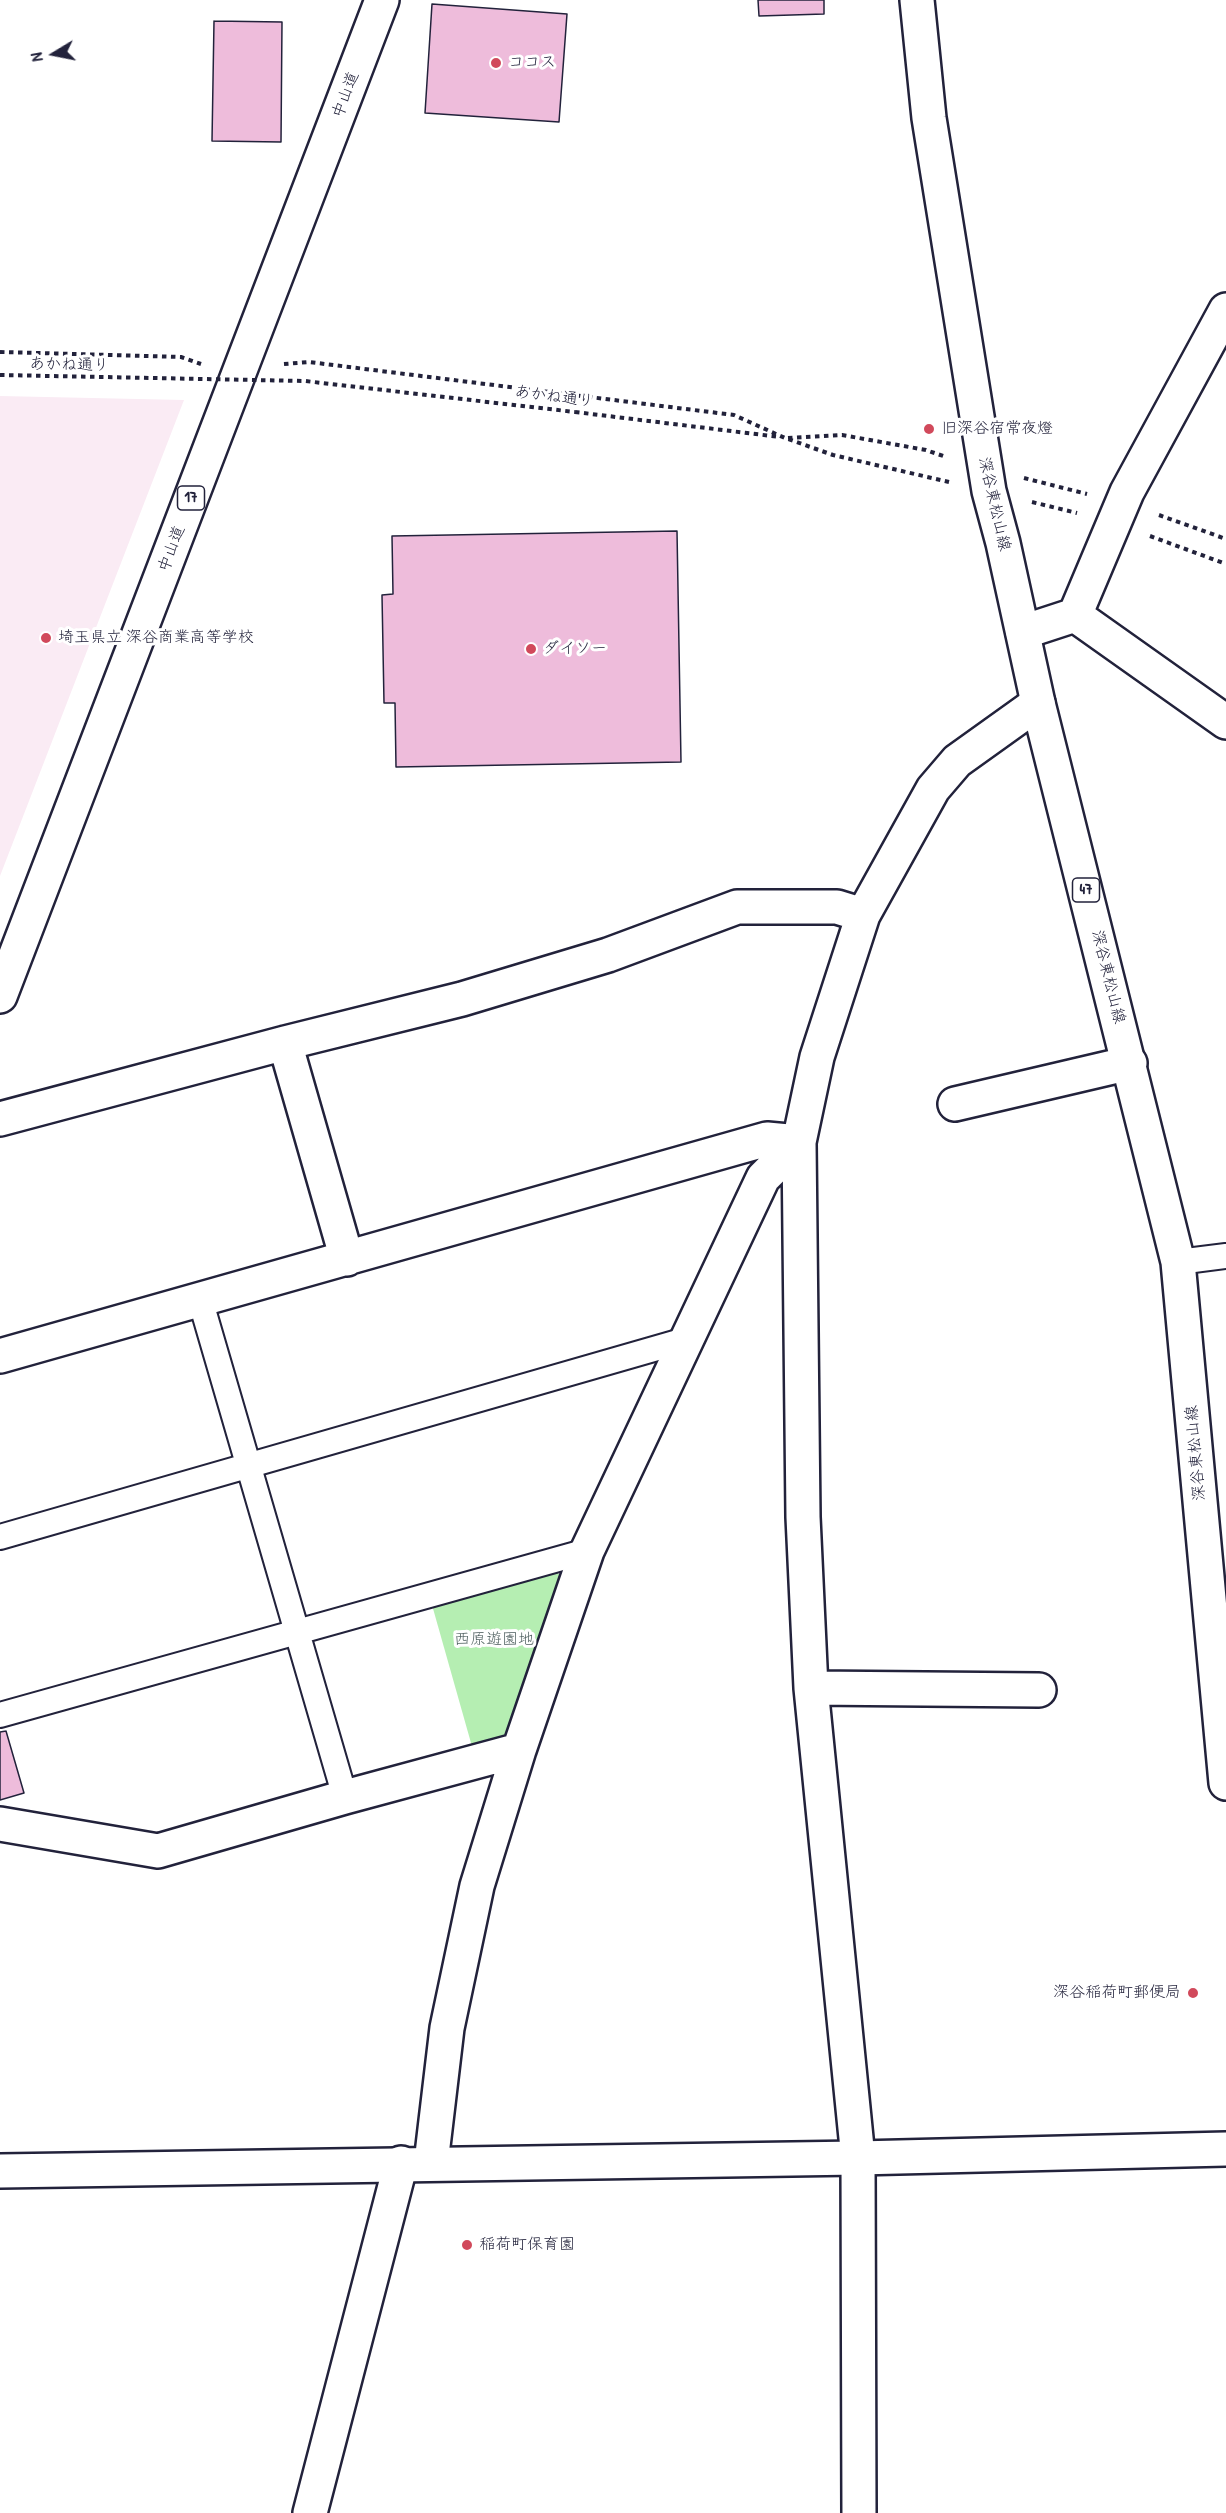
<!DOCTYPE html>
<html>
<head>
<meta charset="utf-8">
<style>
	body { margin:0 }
	#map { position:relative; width:1226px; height:2513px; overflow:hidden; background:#fff; font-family:"Patrick Hand",sans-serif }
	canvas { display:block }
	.north { position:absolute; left:24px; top:24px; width:60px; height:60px; -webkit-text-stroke:4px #fff; paint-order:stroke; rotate:260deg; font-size:16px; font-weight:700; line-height:24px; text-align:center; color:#22223b }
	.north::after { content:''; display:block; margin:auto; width:21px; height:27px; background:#22223b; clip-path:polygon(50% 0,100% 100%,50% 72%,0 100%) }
</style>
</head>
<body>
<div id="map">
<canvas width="1226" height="2513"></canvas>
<div class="north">N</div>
</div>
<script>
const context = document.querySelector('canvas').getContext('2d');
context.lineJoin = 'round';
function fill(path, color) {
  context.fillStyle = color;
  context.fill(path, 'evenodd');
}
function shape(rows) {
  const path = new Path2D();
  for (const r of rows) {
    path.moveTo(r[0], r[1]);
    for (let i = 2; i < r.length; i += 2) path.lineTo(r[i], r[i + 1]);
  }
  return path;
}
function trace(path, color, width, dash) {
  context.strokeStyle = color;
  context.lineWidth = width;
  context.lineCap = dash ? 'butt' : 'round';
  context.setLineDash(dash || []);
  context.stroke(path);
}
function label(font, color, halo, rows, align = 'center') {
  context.font = font + ' "Patrick Hand","Klee One",sans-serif';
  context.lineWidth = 6;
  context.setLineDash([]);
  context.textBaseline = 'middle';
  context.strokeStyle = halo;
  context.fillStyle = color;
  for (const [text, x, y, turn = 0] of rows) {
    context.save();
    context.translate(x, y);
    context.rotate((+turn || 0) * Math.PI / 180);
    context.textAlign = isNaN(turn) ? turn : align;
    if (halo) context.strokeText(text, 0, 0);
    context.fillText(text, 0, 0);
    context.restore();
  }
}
const built = shape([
	[0,396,184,400,0,876]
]);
const green = shape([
	[555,1570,566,1582,511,1737,473,1750,432,1605]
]);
const building = shape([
	[758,0,824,0,824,14,759,16,758,0],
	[432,4,567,14,559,122,425,113,432,4],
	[214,21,282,22,281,142,212,141,214,21],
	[677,531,681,762,396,767,395,703,384,703,382,595,393,594,392,536,677,531],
	[6,1731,24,1793,0,1800,0,1732,6,1731]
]);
const path = shape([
	[0,352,181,357,201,364],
	[284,364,309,362,734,415,785,438,833,455,949,482],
	[575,412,780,437],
	[788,438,842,435,926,450,946,457],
	[1024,478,1087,494],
	[1032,502,1077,513],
	[1159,515,1226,539],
	[1150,536,1226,564]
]);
const service = shape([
	[1178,1262,1226,1256],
	[200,1299,345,1797],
	[0,1537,685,1340],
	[0,1715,587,1551]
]);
const minor = shape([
	[1075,615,1226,722],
	[1023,632,1075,615,1127,492,1226,310],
	[285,1043,347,1259],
	[955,1104,1130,1063],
	[0,1119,285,1043,462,999,608,955,737,907,837,907,863,915],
	[0,1356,767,1139,799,1142],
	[811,1688,1039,1690],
	[0,1824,158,1851,345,1797,519,1750],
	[431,2163,447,2028,477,1886,519,1750,587,1551,763,1178,799,1142],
	[310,2513,401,2163],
	[859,2513,858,2158,811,1688,803,1517,799,1142,817,1057,863,915,933,789,957,761,1038,703]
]);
const tertiary = shape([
	[0,2171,858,2158,1226,2149]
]);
const primary = shape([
	[917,0,929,118,989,491,1003,543,1038,703,1178,1262,1226,1783]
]);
const trunk = shape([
	[0,996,382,0]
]);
const pathBridge = shape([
	[0,375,305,381,575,412]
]);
const markers = [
	[496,63,6,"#d1495b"],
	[929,429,6,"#d1495b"],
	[46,638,6,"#d1495b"],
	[531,649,6,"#d1495b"],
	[1193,1993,6,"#d1495b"],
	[467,2245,6,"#d1495b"]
];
const shields = [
	[191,498,27],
	[1086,890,27]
];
const shieldNames = [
	["17",191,498],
	["47",1086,890]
];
const poiNames = [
	["ココス",508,63],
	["旧深谷宿常夜燈",941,429],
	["埼玉県立 深谷商業高等学校",58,638],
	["ダイソー",543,649],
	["深谷稲荷町郵便局",1181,1993,"right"],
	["稲荷町保育園",479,2245]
];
const streetNames = [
	["中山道",346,95,-69],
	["あかね通り",69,365,1],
	["あかね通り",554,397,7],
	["深谷東松山線",994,504,77],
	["中山道",172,549,-69],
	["深谷東松山線",1108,977,76],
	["深谷東松山線",1196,1453,-95]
];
const parkNames = [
	["西原遊園地",494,1640]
];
fill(built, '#faebf4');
fill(green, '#b5eeb2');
fill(building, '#eebcdb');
trace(building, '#22223b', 1.5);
trace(service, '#22223b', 28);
trace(minor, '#22223b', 38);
trace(tertiary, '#22223b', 38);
trace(primary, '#22223b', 38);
trace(trunk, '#22223b', 38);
trace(path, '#22223b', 4, [4.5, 4.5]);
trace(service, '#fff', 24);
trace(minor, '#fff', 33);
trace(tertiary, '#fff', 33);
trace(primary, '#fff', 33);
trace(trunk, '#fff', 33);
trace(pathBridge, '#22223b', 4, [4.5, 4.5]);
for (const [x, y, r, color] of markers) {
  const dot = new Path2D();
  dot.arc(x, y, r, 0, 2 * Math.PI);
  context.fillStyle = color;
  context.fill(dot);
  trace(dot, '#fff', 2);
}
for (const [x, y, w] of shields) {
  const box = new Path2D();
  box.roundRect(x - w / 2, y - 12, w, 24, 4.5);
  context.fillStyle = '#fff';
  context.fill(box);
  trace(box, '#22223b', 1.5);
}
label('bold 15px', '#22223b', null, shieldNames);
label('16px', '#22223b', '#fff', poiNames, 'left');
label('16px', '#22223b', '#fff', streetNames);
label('16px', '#4e5f5f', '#fff', parkNames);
</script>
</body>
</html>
